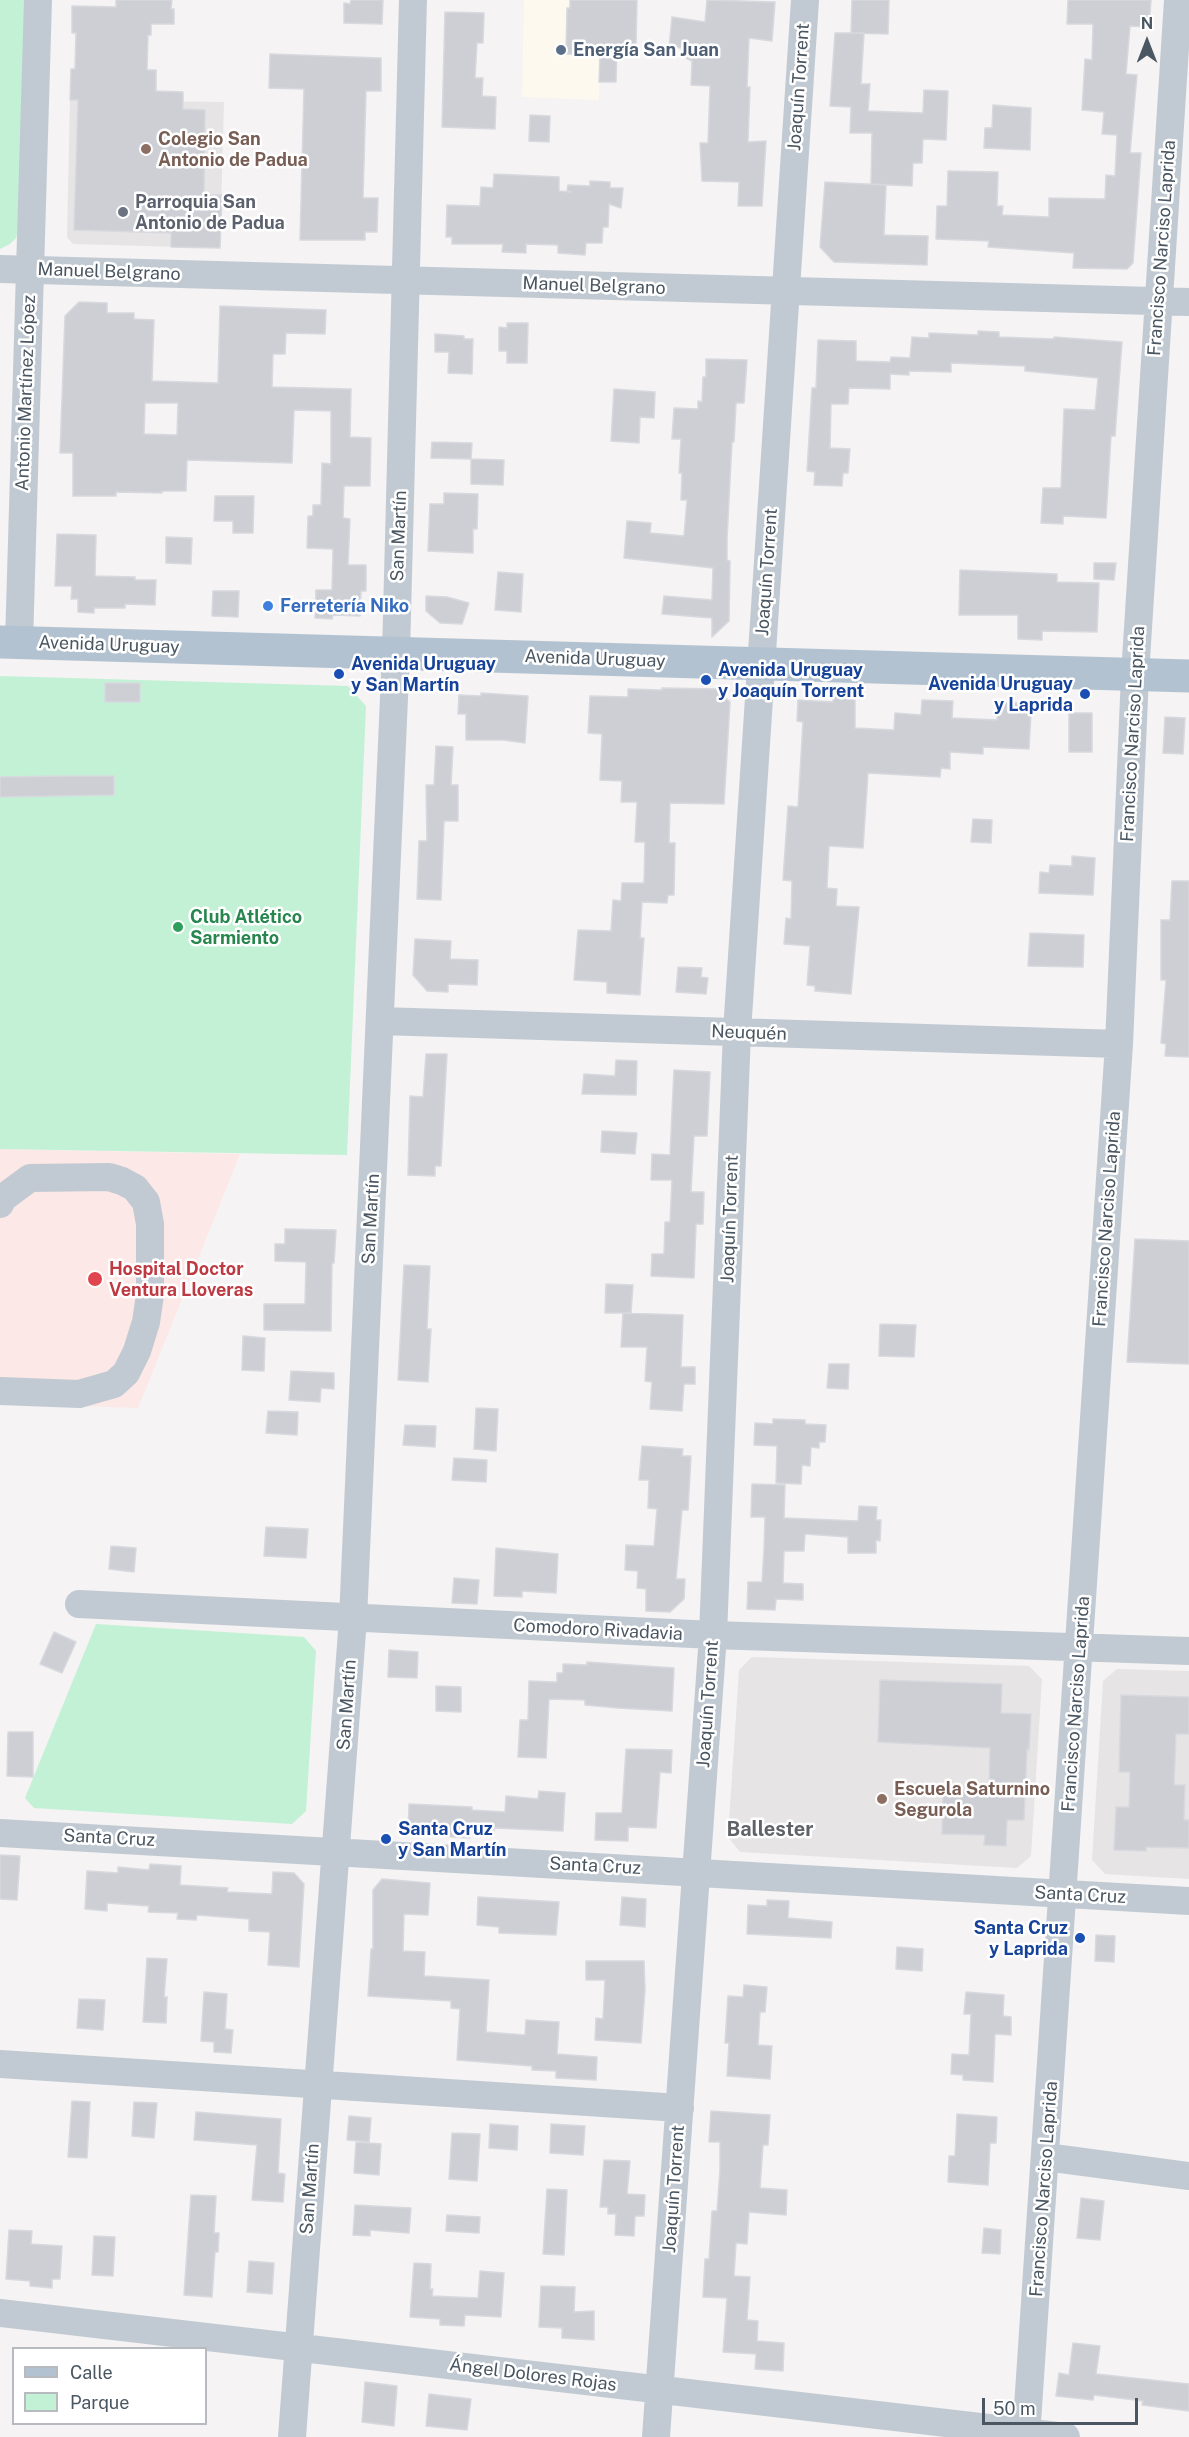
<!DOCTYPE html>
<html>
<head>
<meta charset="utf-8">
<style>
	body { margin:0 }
	#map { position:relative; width:1189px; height:2437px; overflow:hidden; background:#f5f3f3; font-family:"Public Sans",sans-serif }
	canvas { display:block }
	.legend { position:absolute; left:12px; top:2347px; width:195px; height:78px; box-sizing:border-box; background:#fff; border:2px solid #b7bbc0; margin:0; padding:8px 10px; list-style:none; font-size:18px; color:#4a5661 }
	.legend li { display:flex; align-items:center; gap:12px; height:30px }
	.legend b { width:30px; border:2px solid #b7bbc0 }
	.north { position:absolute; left:1117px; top:12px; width:60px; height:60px; -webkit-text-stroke:4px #fff; paint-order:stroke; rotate:0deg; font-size:16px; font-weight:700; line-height:24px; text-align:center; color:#4a5661 }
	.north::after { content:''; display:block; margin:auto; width:21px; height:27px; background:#4a5661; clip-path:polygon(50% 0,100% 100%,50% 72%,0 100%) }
	.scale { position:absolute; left:982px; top:2398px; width:156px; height:27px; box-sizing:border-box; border:3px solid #4a5661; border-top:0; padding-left:8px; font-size:18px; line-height:21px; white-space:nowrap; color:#4a5661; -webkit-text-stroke:4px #fff; paint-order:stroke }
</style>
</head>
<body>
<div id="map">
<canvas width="1189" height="2437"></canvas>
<ul class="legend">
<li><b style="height:8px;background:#b3c2d1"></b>Calle</li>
<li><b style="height:16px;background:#c3f1d5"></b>Parque</li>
</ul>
<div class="north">N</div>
<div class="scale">50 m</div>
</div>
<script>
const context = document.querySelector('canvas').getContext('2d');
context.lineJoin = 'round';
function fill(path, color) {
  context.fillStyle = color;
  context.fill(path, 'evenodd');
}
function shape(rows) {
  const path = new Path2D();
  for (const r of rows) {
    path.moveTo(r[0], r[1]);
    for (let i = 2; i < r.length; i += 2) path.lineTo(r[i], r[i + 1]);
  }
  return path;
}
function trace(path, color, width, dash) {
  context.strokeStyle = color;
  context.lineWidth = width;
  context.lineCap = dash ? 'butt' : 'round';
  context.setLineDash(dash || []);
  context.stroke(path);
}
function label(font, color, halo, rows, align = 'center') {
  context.font = font + ' "Public Sans",sans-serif';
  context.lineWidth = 5;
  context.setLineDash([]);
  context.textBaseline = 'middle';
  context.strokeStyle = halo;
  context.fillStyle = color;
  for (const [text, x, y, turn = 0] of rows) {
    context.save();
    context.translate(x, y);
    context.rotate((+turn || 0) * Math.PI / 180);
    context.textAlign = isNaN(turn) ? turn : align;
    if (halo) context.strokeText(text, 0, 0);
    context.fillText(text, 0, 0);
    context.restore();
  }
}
const commercial = shape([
	[524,0,601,0,599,100,522,97]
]);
const education = shape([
	[70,100,224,102,220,248,73,244,67,237],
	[752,1657,1029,1666,1042,1679,1031,1856,1017,1868,740,1852,728,1837,739,1670],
	[1117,1669,1189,1671,1189,1879,1105,1874,1092,1860,1103,1681]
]);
const medical = shape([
	[0,1149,240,1154,138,1408,0,1403]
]);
const green = shape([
	[0,0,26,0,18,230,16,238,10,244,0,249],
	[0,676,348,686,366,706,347,1155,0,1149],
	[96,1624,304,1637,316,1651,306,1811,292,1824,34,1808,25,1798]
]);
const building = shape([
	[116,0,172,0,171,9,174,9,174,24,151,24,151,35,148,35,147,70,156,70,156,91,183,92,183,109,205,110,204,195,222,195,220,248,171,247,171,233,74,230,78,100,70,100,71,69,75,69,76,33,72,33,72,6,116,7,116,0],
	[351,0,383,0,382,24,344,23,344,3,350,4,351,0],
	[570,0,637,0,636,45,617,45,616,82,599,82,600,55,566,54,567,8,570,8,570,0],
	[707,0,775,2,772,41,749,38,747,87,750,87,748,142,766,141,762,206,738,206,739,182,702,181,700,143,708,143,710,86,691,85,692,61,680,55,683,48,669,47,672,17,705,22,707,0],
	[852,0,889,0,888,34,851,33,852,0],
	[1068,0,1151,0,1149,27,1130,26,1126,74,1137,75,1130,153,1141,153,1133,263,1127,269,1073,268,1074,253,988,247,989,241,936,239,937,206,947,206,948,171,998,172,997,206,1003,206,1002,215,1049,217,1049,198,1105,199,1106,175,1115,176,1117,135,1102,134,1104,112,1082,110,1085,59,1092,60,1093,24,1067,24,1068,0],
	[445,12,484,13,483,43,477,43,475,78,483,78,482,96,496,97,495,129,442,127,445,12],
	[835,33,864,33,861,84,870,84,868,111,923,113,924,90,948,91,946,140,923,139,922,163,913,163,912,186,871,184,872,133,850,133,851,107,830,106,835,33],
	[270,54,381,58,381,91,366,91,363,198,378,198,377,232,365,232,365,240,300,240,304,89,269,88,270,54],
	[993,105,1031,108,1030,150,984,148,985,128,992,128,993,105],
	[530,115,550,116,549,142,529,141,530,115],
	[494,174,559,177,559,191,571,192,567,191,568,185,590,186,590,181,610,182,610,188,623,188,621,208,609,204,608,227,603,227,602,243,586,243,585,255,558,253,558,245,526,244,526,253,502,252,503,244,452,244,452,237,446,237,447,205,480,206,481,187,493,188,494,174],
	[825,182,886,185,884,235,928,236,927,265,834,262,820,247,825,182],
	[79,302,107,303,107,313,134,313,134,319,154,320,152,381,218,383,220,306,326,310,325,334,286,333,285,354,273,354,272,387,351,389,350,437,371,438,370,486,344,486,343,518,350,519,348,565,366,565,366,591,361,591,360,616,333,615,332,619,315,618,316,590,332,590,333,549,307,548,308,516,313,516,313,505,321,505,322,463,331,464,331,411,294,410,292,463,187,460,186,491,162,491,162,493,116,492,116,496,73,496,73,453,60,453,65,316,79,302],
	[145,403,178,403,177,435,144,434,145,403],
	[507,323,528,323,527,363,507,363,507,351,499,351,499,327,507,328,507,323],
	[978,331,999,332,999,337,1054,339,1054,337,1122,342,1115,436,1111,436,1106,518,1063,516,1063,524,1041,523,1043,488,1061,488,1064,409,1095,410,1098,378,1025,371,1025,366,951,363,951,372,909,371,909,375,890,374,890,389,849,388,848,404,831,404,830,448,850,449,848,473,843,473,842,486,814,485,815,472,807,471,812,388,816,388,818,340,856,341,856,361,890,362,891,357,910,358,912,337,929,338,929,333,978,335,978,331],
	[435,334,464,336,464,339,473,339,472,374,448,373,449,352,435,352,435,334],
	[706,359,747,360,744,403,736,403,734,442,732,442,727,539,727,560,730,561,729,621,712,637,712,618,662,614,664,596,712,600,713,568,624,558,627,521,651,523,650,533,684,536,687,500,681,500,682,473,679,473,681,439,672,439,674,408,698,409,698,401,702,402,703,377,706,377,706,359],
	[614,389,655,392,654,418,640,417,639,443,611,441,614,389],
	[432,442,472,443,471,459,431,458,432,442],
	[471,459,504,460,503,485,471,484,471,459],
	[444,493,478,494,477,529,473,529,473,553,428,551,430,504,444,504,444,493],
	[215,496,254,496,253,533,233,533,233,521,214,521,215,496],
	[57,534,96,535,95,576,135,577,135,580,156,580,155,605,125,604,125,608,94,608,94,613,78,612,78,599,71,599,72,586,55,586,57,534],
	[166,537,192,538,191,564,166,563,166,537],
	[1094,563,1116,563,1114,580,1094,579,1094,563],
	[960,570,1057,574,1057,582,1099,583,1097,632,1042,631,1042,640,1018,639,1018,615,959,615,960,570],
	[498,572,523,574,521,612,495,610,498,572],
	[213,591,239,591,238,617,212,616,213,591],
	[426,596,447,597,469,603,462,624,440,623,426,611,426,596],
	[105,683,140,683,140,702,105,702,105,683],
	[662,688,717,689,730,702,724,804,670,803,669,843,675,843,674,895,668,895,667,903,642,902,640,938,644,938,640,995,607,993,607,982,574,980,578,930,611,931,613,900,621,901,622,883,644,883,645,842,635,842,637,802,621,802,622,781,600,780,602,734,588,733,590,696,628,697,628,689,662,690,662,688],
	[481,693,528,696,525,743,503,740,466,740,466,714,458,714,459,695,481,696,481,693],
	[833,696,855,697,855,728,894,730,895,713,921,715,922,700,953,701,952,718,997,720,998,702,1020,703,1020,711,1031,712,1029,749,983,747,983,754,950,752,950,769,941,768,940,777,868,773,863,848,829,846,827,888,837,889,836,906,859,907,851,994,815,991,815,986,807,985,810,946,784,944,786,918,791,919,792,881,783,880,788,806,798,807,803,722,797,721,798,700,833,702,833,696],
	[1069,713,1092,713,1092,752,1069,752,1069,713],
	[1165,717,1185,718,1183,754,1163,753,1165,717],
	[436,746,453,747,451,785,458,785,458,821,444,821,441,900,417,899,419,841,427,841,426,785,434,785,436,746],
	[61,776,114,776,114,795,0,797,0,777,61,776],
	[973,819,992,820,991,843,971,842,973,819],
	[1072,856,1095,858,1093,895,1039,893,1040,872,1049,873,1050,865,1072,866,1072,856],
	[1172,881,1189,881,1189,1057,1165,1056,1166,1044,1161,1043,1166,980,1161,980,1161,920,1170,920,1172,881],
	[1030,933,1084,935,1083,967,1028,966,1030,933],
	[415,939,451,941,450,959,478,960,477,985,448,984,448,992,427,991,413,975,415,939],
	[678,967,702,968,701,977,708,978,706,994,676,992,678,967],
	[426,1054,447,1054,441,1166,435,1166,435,1176,408,1175,410,1096,423,1097,426,1054],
	[616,1060,637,1061,636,1095,582,1094,584,1074,615,1076,616,1060],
	[674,1070,710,1072,707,1136,694,1136,691,1192,704,1192,703,1224,696,1224,694,1278,651,1276,652,1254,664,1254,665,1222,670,1222,672,1180,651,1180,652,1154,670,1155,674,1070],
	[602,1131,637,1133,635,1154,601,1152,602,1131],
	[285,1229,336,1230,334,1263,332,1263,331,1331,264,1330,264,1304,305,1304,306,1262,275,1261,275,1244,285,1244,285,1229],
	[1135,1239,1189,1241,1189,1364,1127,1362,1135,1239],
	[404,1265,430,1266,427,1329,431,1329,428,1382,398,1380,404,1265],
	[606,1284,633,1285,631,1313,605,1313,606,1284],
	[623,1313,683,1315,681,1367,695,1367,695,1384,684,1384,682,1411,650,1409,652,1382,645,1381,647,1347,621,1347,623,1313],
	[880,1324,916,1325,914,1357,879,1356,880,1324],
	[243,1336,265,1338,264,1371,242,1370,243,1336],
	[829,1364,849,1364,848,1389,827,1388,829,1364],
	[291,1371,334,1373,334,1389,321,1388,320,1402,289,1400,291,1371],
	[476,1408,498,1409,496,1451,474,1449,476,1408],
	[268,1411,298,1412,297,1435,266,1433,268,1411],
	[773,1419,805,1420,805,1424,826,1425,825,1442,819,1442,819,1448,811,1447,810,1466,802,1465,801,1484,776,1483,777,1446,754,1445,755,1423,773,1424,773,1419],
	[405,1425,436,1426,435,1447,403,1445,405,1425],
	[642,1446,683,1449,682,1456,691,1456,688,1510,682,1510,676,1579,685,1579,684,1599,670,1612,646,1611,646,1589,637,1588,638,1571,625,1570,626,1545,654,1546,657,1509,648,1508,649,1480,639,1480,642,1446],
	[454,1458,487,1460,486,1482,452,1480,454,1458],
	[752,1484,785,1485,784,1518,858,1521,859,1506,877,1507,876,1520,881,1520,880,1541,876,1540,876,1553,848,1553,848,1537,805,1534,804,1551,784,1551,783,1583,803,1584,803,1600,776,1599,775,1610,747,1609,748,1582,762,1582,764,1550,765,1517,751,1517,752,1484],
	[266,1527,308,1529,306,1558,264,1556,266,1527],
	[111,1546,136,1548,134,1572,109,1569,111,1546],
	[496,1548,558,1554,556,1593,522,1591,522,1597,494,1596,496,1548],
	[454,1578,479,1580,477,1604,452,1603,454,1578],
	[54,1632,76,1642,62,1673,40,1664,54,1632],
	[389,1650,418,1652,417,1678,388,1677,389,1650],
	[587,1662,674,1668,672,1711,618,1708,585,1705,585,1700,549,1699,546,1758,518,1757,520,1720,528,1720,529,1681,557,1682,557,1673,563,1673,563,1664,587,1665,587,1662],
	[880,1680,1002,1684,1001,1713,1031,1714,1029,1750,1027,1749,1024,1820,1007,1820,1006,1846,984,1845,985,1835,942,1834,943,1789,989,1790,990,1748,878,1742,880,1680],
	[436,1686,461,1687,461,1712,436,1711,436,1686],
	[1121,1695,1189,1697,1189,1734,1176,1734,1174,1785,1185,1785,1184,1820,1189,1820,1189,1848,1146,1847,1146,1851,1114,1850,1116,1807,1129,1807,1130,1772,1119,1772,1121,1695],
	[8,1732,33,1732,33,1777,7,1776,8,1732],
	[626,1749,672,1750,671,1773,660,1772,656,1828,628,1827,628,1841,595,1840,596,1813,622,1813,626,1749],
	[539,1791,565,1793,563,1831,494,1828,494,1834,470,1833,470,1838,408,1834,409,1804,472,1807,472,1810,505,1812,506,1796,538,1799,539,1791],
	[0,1855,20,1856,17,1900,0,1899,0,1855],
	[150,1864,181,1866,180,1885,228,1888,227,1892,272,1894,273,1872,294,1873,304,1884,299,1967,268,1965,270,1932,249,1931,249,1919,197,1915,196,1920,177,1919,178,1913,148,1912,149,1906,107,1903,107,1911,85,1909,87,1871,118,1873,118,1867,149,1870,150,1864],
	[382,1879,430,1883,428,1915,404,1914,403,1951,425,1952,424,1976,489,1980,486,2032,525,2035,526,2020,559,2022,557,2054,597,2057,596,2080,556,2078,556,2071,532,2070,532,2066,457,2060,460,2009,451,2008,451,2001,368,1996,371,1949,373,1949,373,1890,382,1879],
	[478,1897,559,1902,556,1935,499,1933,499,1927,477,1925,478,1897],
	[622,1897,646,1899,645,1927,620,1925,622,1897],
	[767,1900,789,1901,788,1918,832,1922,831,1938,747,1934,748,1905,767,1906,767,1900],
	[1096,1935,1115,1936,1114,1962,1095,1961,1096,1935],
	[897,1947,923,1949,922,1971,896,1969,897,1947],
	[147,1958,167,1959,164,1997,167,1997,166,2023,143,2022,147,1958],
	[586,1961,644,1961,645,1990,641,2043,595,2040,596,2018,603,2019,605,1980,586,1980,586,1961],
	[744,1985,767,1987,765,2012,760,2012,758,2045,772,2046,770,2079,727,2076,729,2043,725,2043,728,1996,743,1997,744,1985],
	[204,1992,227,1994,225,2029,233,2030,231,2053,214,2052,214,2042,201,2041,204,1992],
	[966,1992,1004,1995,1003,2016,1011,2017,1011,2035,995,2034,993,2082,963,2080,963,2075,951,2074,952,2054,969,2055,971,2014,964,2014,966,1992],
	[79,1999,105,2000,103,2030,77,2028,79,1999],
	[72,2101,90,2102,87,2158,68,2157,72,2101],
	[134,2102,157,2103,154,2138,132,2136,134,2102],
	[711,2111,770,2115,768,2145,763,2145,760,2188,787,2190,786,2215,749,2212,747,2244,736,2243,734,2276,750,2277,747,2320,758,2321,757,2341,784,2343,783,2371,755,2369,756,2354,723,2352,727,2298,703,2297,705,2259,709,2259,712,2211,717,2211,720,2170,720,2142,709,2142,711,2111],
	[196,2112,281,2119,278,2173,285,2174,283,2202,252,2200,257,2145,194,2140,196,2112],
	[957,2114,997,2117,996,2143,990,2143,988,2185,948,2182,949,2156,955,2156,957,2114],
	[349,2116,371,2118,369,2142,347,2140,349,2116],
	[490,2124,518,2126,517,2150,489,2148,490,2124],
	[551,2124,585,2126,583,2155,550,2153,551,2124],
	[452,2133,480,2134,477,2181,449,2179,452,2133],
	[356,2142,381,2144,379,2175,354,2173,356,2142],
	[604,2160,630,2161,627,2194,645,2195,644,2216,635,2216,634,2236,615,2235,616,2214,608,2214,608,2207,600,2207,604,2160],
	[547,2189,567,2190,564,2255,543,2254,547,2189],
	[191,2195,216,2196,214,2233,219,2233,218,2252,215,2252,212,2297,184,2295,191,2195],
	[1081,2198,1104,2201,1100,2240,1077,2238,1081,2198],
	[355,2205,411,2208,409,2233,370,2230,370,2236,353,2235,355,2205],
	[447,2215,480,2217,479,2233,446,2231,447,2215],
	[984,2228,1001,2230,1000,2254,982,2253,984,2228],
	[9,2230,32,2231,31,2244,62,2246,60,2279,52,2279,52,2288,30,2286,30,2281,6,2279,9,2230],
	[94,2236,115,2237,113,2276,92,2275,94,2236],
	[249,2261,274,2263,272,2294,247,2292,249,2261],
	[414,2263,431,2264,430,2289,433,2289,432,2296,478,2298,480,2271,504,2273,501,2317,465,2315,464,2326,440,2325,440,2319,410,2317,414,2263],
	[541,2286,575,2287,574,2312,594,2311,594,2340,562,2338,562,2328,539,2327,541,2286],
	[1073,2343,1100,2346,1096,2374,1189,2384,1189,2411,1142,2405,1143,2401,1094,2395,1093,2400,1056,2396,1059,2373,1069,2375,1073,2343],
	[365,2382,397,2386,394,2426,362,2422,365,2382],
	[429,2394,471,2399,467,2430,426,2426,429,2394]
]);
const minor = shape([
	[0,269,1189,302],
	[19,643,38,0],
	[380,1021,1119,1044],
	[0,1204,3,1198,30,1178,109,1177,122,1181,135,1188,146,1202,150,1224,150,1295,146,1322,137,1351,126,1373,114,1384,79,1394,0,1391],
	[79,1604,713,1635,1189,1651],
	[0,1833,1189,1901],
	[0,2064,680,2108],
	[1046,2157,1189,2176],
	[0,2313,1066,2437],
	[292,2437,353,1618,396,653,413,0],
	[656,2437,713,1635,737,1032,805,0],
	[1026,2437,1119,1044,1135,675,1178,0]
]);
const major = shape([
	[0,642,1189,676]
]);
const markers = [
	[561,50,6,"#5c6f8a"],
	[146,149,6,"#8d6e63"],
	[123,212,6,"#6b7280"],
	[268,606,6,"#3f7fe0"],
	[339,674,6,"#1a4fb4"],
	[706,680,6,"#1a4fb4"],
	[1085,694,6,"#1a4fb4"],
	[178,927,6,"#2e9e5b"],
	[95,1279,8,"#e0444e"],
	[882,1799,6,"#8d6e63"],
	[386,1839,6,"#1a4fb4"],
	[1080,1938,6,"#1a4fb4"]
];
const serviceNames = [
	["Energía San Juan",573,50]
];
const streetNames = [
	["Joaquín Torrent",799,87,-86],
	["Francisco Narciso Laprida",1162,248,-86],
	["Manuel Belgrano",109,272,2],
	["Manuel Belgrano",594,286,2],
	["Antonio Martínez López",26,393,-88],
	["San Martín",399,536,-88],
	["Joaquín Torrent",767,572,-86],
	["Avenida Uruguay",109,645,2],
	["Avenida Uruguay",595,659,2],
	["Francisco Narciso Laprida",1133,734,-87],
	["Neuquén",749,1033,2],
	["San Martín",371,1219,-87],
	["Joaquín Torrent",730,1219,-88],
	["Francisco Narciso Laprida",1107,1219,-86],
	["Comodoro Rivadavia",598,1630,3],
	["Joaquín Torrent",708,1704,-86],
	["Francisco Narciso Laprida",1076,1704,-86],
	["San Martín",347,1705,-86],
	["Santa Cruz",109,1838,3],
	["Santa Cruz",595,1866,3],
	["Santa Cruz",1080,1895,3],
	["San Martín",310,2189,-86],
	["Joaquín Torrent",674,2189,-86],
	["Francisco Narciso Laprida",1044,2189,-86],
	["Ángel Dolores Rojas",533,2375,7]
];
const educationNames = [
	["Colegio San",158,139],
	["Antonio de Padua",158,160],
	["Escuela Saturnino",894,1789],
	["Segurola",894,1810]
];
const worshipNames = [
	["Parroquia San",135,202],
	["Antonio de Padua",135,223]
];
const shopNames = [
	["Ferretería Niko",280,606]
];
const transitNames = [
	["Avenida Uruguay",351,664],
	["y San Martín",351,685],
	["Avenida Uruguay",718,670],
	["y Joaquín Torrent",718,691],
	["Avenida Uruguay",1073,684,"right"],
	["y Laprida",1073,705,"right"],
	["Santa Cruz",398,1829],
	["y San Martín",398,1850],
	["Santa Cruz",1068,1928,"right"],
	["y Laprida",1068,1949,"right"]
];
const leisureNames = [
	["Club Atlético",190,917],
	["Sarmiento",190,938]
];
const healthNames = [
	["Hospital Doctor",109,1269],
	["Ventura Lloveras",109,1290]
];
const neighbourhoodNames = [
	["Ballester",770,1830]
];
fill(commercial, '#fdf9ef');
fill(education, '#e6e4e5');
fill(medical, '#fce8e6');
fill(green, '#c3f1d5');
fill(building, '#cdcfd5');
trace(building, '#d7d9de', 1.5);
trace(minor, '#c1cad2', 28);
trace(major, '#b3c2d1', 33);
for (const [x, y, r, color] of markers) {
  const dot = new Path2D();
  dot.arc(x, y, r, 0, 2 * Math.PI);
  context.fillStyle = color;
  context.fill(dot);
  trace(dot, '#fff', 2);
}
label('bold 18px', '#4e5e75', '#fff', serviceNames, 'left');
label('18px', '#4a5661', '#fff', streetNames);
label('bold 18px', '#785e54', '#fff', educationNames, 'left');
label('bold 18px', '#5b616d', '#fff', worshipNames, 'left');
label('bold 18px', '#366cbe', '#fff', shopNames, 'left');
label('bold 18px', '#164399', '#fff', transitNames, 'left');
label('bold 18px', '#27864d', '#fff', leisureNames, 'left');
label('bold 18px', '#be3a42', '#fff', healthNames, 'left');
label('bold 20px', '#5f6368', '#fff', neighbourhoodNames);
</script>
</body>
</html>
